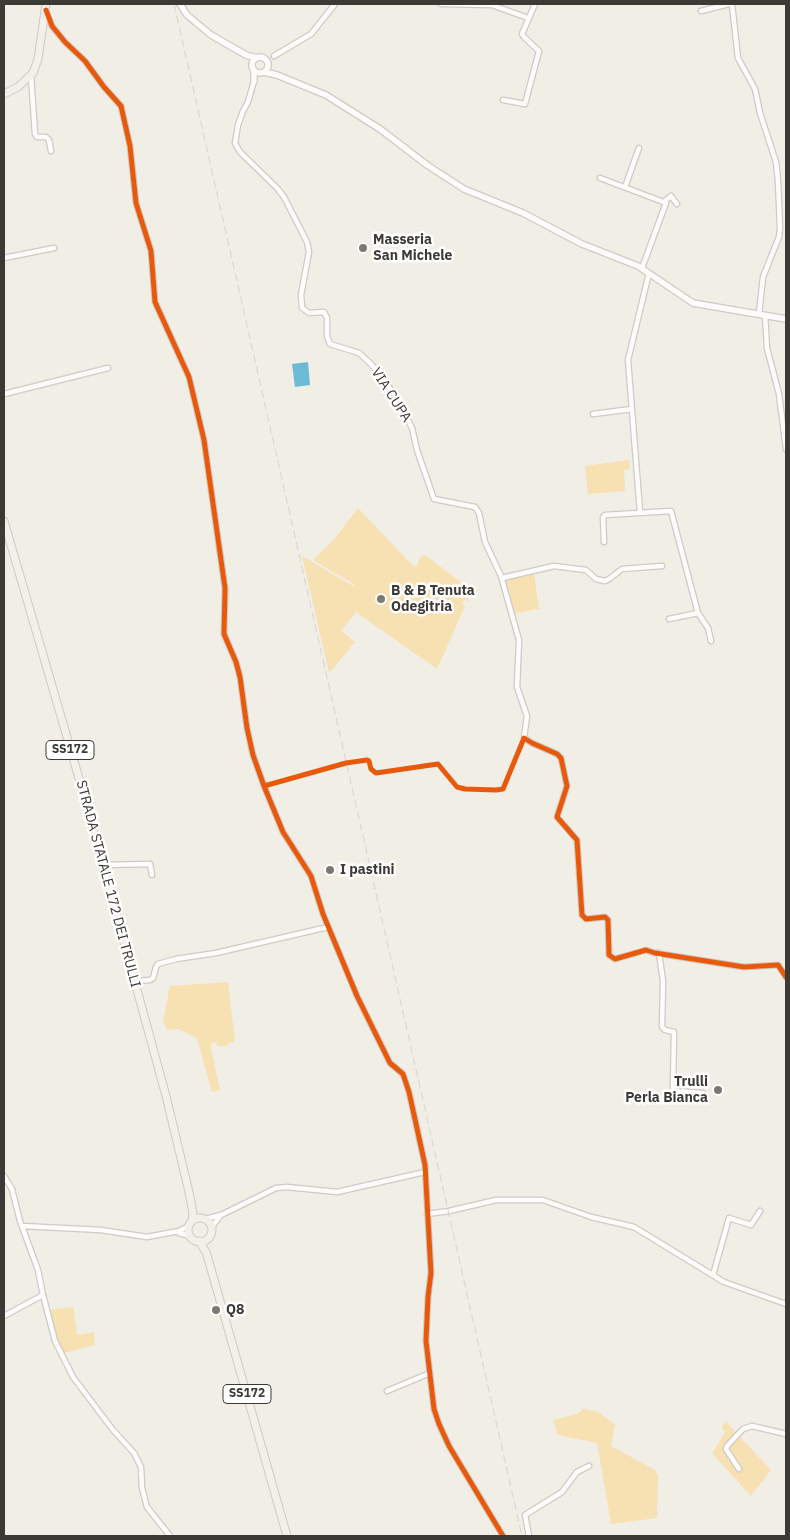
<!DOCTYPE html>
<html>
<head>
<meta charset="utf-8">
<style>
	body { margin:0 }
	#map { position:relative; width:790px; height:1540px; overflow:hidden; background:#f1eee6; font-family:"IBM Plex Sans",sans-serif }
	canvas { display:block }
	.frame { position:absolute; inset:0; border:5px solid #3c3a34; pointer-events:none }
</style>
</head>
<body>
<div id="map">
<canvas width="790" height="1540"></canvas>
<div class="frame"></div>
</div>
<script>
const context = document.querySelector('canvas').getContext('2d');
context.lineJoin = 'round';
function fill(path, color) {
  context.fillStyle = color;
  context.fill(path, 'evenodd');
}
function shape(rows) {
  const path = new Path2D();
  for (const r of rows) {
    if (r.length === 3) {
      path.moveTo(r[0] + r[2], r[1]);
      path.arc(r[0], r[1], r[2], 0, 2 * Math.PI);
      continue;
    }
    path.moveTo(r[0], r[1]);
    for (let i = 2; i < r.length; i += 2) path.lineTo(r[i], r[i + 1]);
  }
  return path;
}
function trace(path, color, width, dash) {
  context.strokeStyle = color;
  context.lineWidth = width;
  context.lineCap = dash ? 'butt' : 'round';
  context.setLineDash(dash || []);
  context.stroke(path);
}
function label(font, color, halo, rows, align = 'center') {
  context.font = font + ' "IBM Plex Sans",sans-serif';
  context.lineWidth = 5;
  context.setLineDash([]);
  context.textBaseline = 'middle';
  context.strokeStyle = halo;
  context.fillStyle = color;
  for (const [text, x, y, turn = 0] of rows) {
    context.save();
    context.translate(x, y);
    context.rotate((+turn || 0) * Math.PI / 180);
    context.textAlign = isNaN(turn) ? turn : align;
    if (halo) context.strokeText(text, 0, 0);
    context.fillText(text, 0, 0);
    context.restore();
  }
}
const green = shape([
	[629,460,630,469,624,470,625,491,588,494,585,466],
	[358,508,413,566,416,567,421,556,425,555,465,585,469,602,465,599,462,603,465,606,437,669,356,612,341,631,355,642,332,670,329,672,302,556,353,586,354,584,313,560,336,537],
	[534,573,539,609,515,613,505,580],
	[228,982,235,1041,229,1043,227,1046,218,1046,215,1042,210,1044,220,1090,212,1092,197,1038,178,1029,167,1030,163,1022,170,986],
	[73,1307,77,1335,94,1332,95,1345,64,1353,57,1340,48,1310],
	[583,1409,596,1411,615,1424,611,1446,655,1470,658,1476,657,1518,611,1524,597,1443,558,1435,553,1420,577,1414],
	[726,1422,771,1470,751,1496,712,1453,725,1433,722,1426]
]);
const water = shape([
	[308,362,310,385,295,387,292,364]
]);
const minor = shape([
	[441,4,492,5,528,18],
	[732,4,738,58,755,89,760,113,776,162,778,181,780,228,779,237,763,277,759,314],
	[701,11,729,4],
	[46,12,52,26,65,42,85,61,104,87,121,106,130,146,136,203,151,251,155,302,189,377,204,440,225,588,224,634,236,662,240,677,247,728,253,755,264,786,283,832,311,876,323,914,357,996,387,1057,390,1063,403,1074,409,1092,425,1165,431,1273,428,1297,426,1341,434,1409,439,1424,449,1446,503,1536],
	[274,56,311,34,335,4],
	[31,75,35,134,37,137,46,137,49,140,51,151],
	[254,81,248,102,243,111,238,125,235,143,240,152,277,188,284,197,307,242,309,252,301,295,302,308,309,313,324,312,327,318,327,336,330,344,359,353,371,364,395,395,412,428,417,450,434,499,475,507,479,513,485,542,501,576,519,640,517,687,527,716,524,738,532,743,557,754,561,758,567,786,557,817,577,840,582,915,586,919,605,917,608,920,609,955,615,959,646,950,655,953,744,967,778,965,786,977],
	[503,100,525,104,539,51,524,37,522,34,535,4],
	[600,178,666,203,642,268],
	[625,187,639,148],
	[665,201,671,196,677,204],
	[4,258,54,248],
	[765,315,767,348,779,394,786,449],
	[4,394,108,368],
	[593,414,632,409],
	[640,512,628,360,649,273],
	[604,542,603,517,605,515,671,511,698,613,708,628,711,641],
	[502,578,554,566,586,570,596,579,605,581,609,579,622,569,662,566],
	[669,619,698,613],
	[102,865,150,864,152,875],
	[659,953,663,981,662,1027,665,1030,674,1032,673,1089,675,1091,703,1093],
	[134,981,150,980,153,978,156,967,158,964,176,959,216,953,328,927],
	[4,1176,12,1189,20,1221,38,1270,43,1295,55,1341,73,1377,113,1430,134,1453,141,1467,142,1488,147,1507,170,1536],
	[427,1214,449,1211,496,1200,543,1200,591,1217,634,1227,724,1282,786,1304],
	[205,1219,221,1215,276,1188,287,1187,337,1192,425,1172],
	[22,1226,101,1230,147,1237,179,1231,189,1226],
	[212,1227,220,1216],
	[179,1233,190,1236],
	[713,1275,729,1218,751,1225,760,1211],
	[4,1316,43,1295],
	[387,1391,430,1373],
	[739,1469,726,1449,727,1446,743,1429,752,1426,786,1434],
	[529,1536,525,1515,562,1492,577,1472,589,1466]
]);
const tertiary = shape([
	[180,4,187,15,211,35,246,55,257,58],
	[260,65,8],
	[254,70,254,81],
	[264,72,277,75,326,95,380,129,427,165,464,189,523,213,582,244,638,266,693,303,786,319]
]);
const primary = shape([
	[4,94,18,87,33,73,38,59,46,4],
	[4,521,83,792,166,1096,189,1192,193,1213,192,1221],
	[200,1230,12],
	[199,1241,206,1252,209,1262,287,1536]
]);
const rail = shape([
	[174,4,522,1536]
]);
const cycleway = shape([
	[46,10,52,26,65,42,85,61,104,87,121,106,130,146,136,203,151,251,155,302,189,377,204,440,225,588,224,634,236,662,240,677,247,728,253,755,264,786,283,832,311,876,323,914,357,996,387,1057,390,1063,403,1074,409,1092,425,1165,431,1273,428,1297,426,1341,434,1409,439,1424,449,1446,503,1536],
	[264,786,346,763,367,760,369,761,371,769,376,773,438,764,457,787,465,789,496,790,503,789,524,738,532,743,557,754,561,758,567,786,557,817,577,840,582,915,586,919,605,917,608,920,609,955,615,959,646,950,655,953,744,967,778,965,786,977]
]);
const markers = [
	[363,248,5,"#7b7972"],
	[381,599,5,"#7b7972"],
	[330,870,5,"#7b7972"],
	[718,1090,5,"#7b7972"],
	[216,1310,5,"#7b7972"]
];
const shields = [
	[70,750,48],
	[247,1394,48]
];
const shieldNames = [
	["SS172",70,750],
	["SS172",247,1394]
];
const poiNames = [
	["Masseria",373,240],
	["San Michele",373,256],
	["B & B Tenuta",391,591],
	["Odegitria",391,607],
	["I pastini",340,870],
	["Trulli",708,1082,"right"],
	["Perla Bianca",708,1098,"right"],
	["Q8",226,1310]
];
const streetNames = [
	["VIA CUPA",391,395,57],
	["STRADA STATALE 172 DEI TRULLI",108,884,75]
];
fill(green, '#f7e0b2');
fill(water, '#6dbad5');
trace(minor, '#cecbc6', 7);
trace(tertiary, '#cecbc6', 8);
trace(primary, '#cccac6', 9);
trace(minor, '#fdfcfb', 4.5);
trace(tertiary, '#fdfcfb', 5.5);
trace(primary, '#f3efe9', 7);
trace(rail, '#d3d3d1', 1, [8, 4]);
trace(cycleway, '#e8590c', 5);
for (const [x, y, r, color] of markers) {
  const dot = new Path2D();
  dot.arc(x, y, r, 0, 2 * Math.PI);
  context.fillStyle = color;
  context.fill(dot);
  trace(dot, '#fff', 2);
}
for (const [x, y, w] of shields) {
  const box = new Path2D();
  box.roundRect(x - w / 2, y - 9.5, w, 19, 4);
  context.fillStyle = '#fff';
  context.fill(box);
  trace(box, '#3c3a34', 1);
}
label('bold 12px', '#3c3a34', null, shieldNames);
label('bold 14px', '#3c3a34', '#fff', poiNames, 'left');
label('14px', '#3c3a34', '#fff', streetNames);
</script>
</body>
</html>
